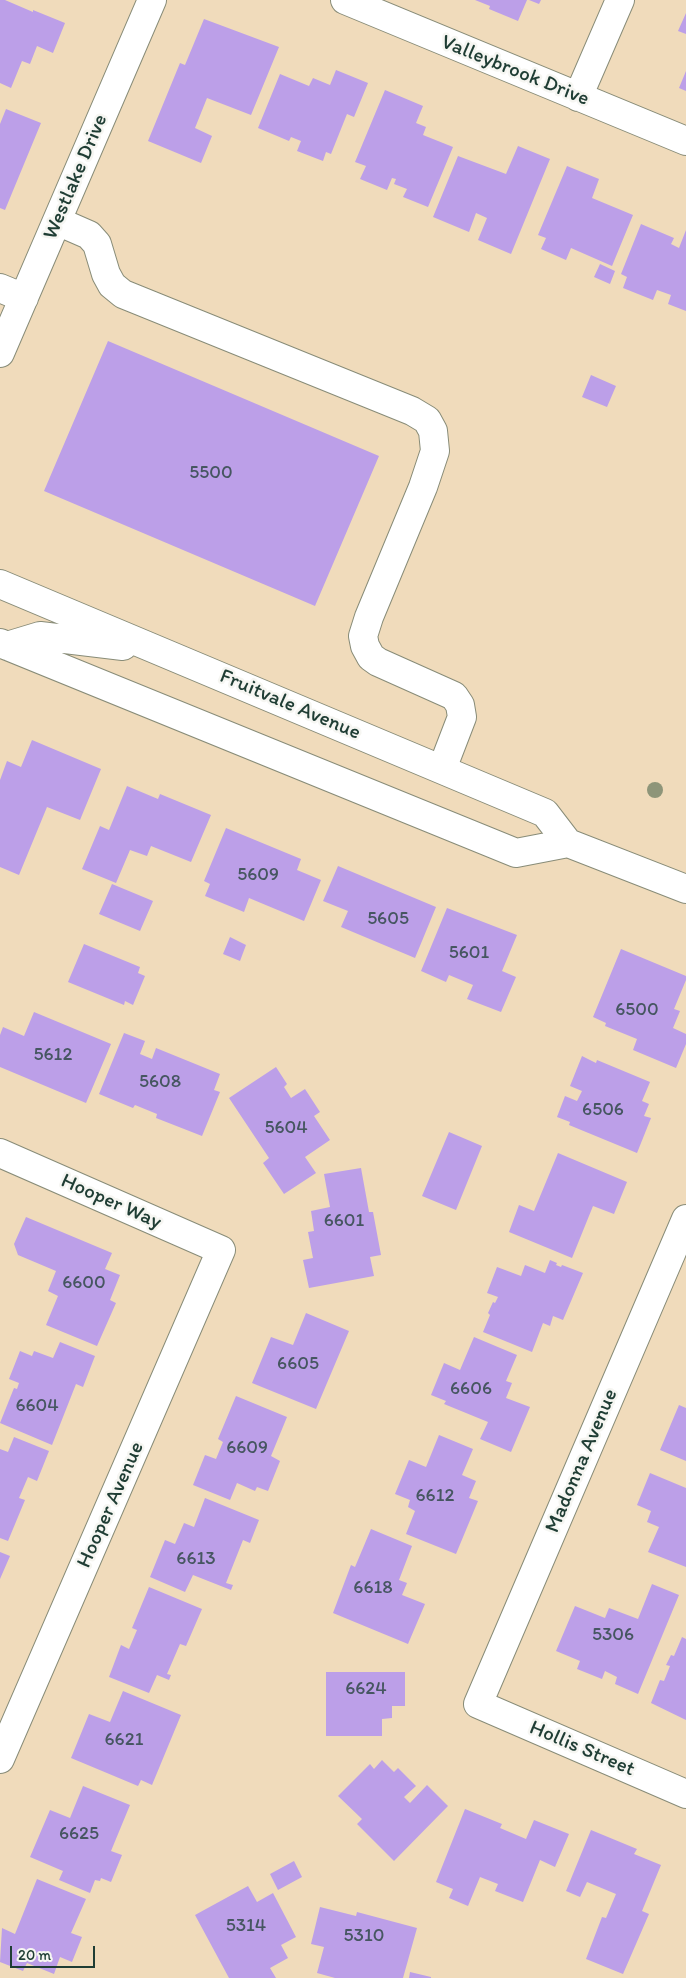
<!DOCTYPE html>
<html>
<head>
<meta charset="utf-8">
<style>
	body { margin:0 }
	#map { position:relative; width:686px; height:1978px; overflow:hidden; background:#f0dbbb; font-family:Itim,sans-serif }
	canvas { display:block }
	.scale { position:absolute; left:10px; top:1946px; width:85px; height:22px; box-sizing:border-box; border:2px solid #1f3d34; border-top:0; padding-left:6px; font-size:15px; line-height:18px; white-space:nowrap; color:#1f3d34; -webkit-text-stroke:4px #f6f6f2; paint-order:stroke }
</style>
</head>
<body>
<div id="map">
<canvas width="686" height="1978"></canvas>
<div class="scale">20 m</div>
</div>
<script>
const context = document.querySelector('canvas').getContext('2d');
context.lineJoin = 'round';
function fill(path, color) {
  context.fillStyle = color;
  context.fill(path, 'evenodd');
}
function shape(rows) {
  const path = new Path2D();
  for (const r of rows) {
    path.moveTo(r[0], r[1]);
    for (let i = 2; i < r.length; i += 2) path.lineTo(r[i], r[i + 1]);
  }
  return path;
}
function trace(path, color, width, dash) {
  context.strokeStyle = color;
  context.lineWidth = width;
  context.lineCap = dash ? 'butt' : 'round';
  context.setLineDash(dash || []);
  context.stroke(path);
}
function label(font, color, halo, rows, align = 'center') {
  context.font = font + ' Itim,sans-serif';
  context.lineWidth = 5;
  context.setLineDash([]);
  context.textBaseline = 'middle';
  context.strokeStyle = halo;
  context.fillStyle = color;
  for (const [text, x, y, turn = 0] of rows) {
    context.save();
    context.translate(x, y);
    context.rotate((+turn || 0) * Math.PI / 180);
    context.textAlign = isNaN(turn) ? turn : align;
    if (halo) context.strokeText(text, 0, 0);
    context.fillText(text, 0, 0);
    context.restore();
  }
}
const building = shape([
	[0,0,5,0,33,12,33,10,65,23,53,53,37,46,30,64,22,61,11,88,0,83],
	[475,0,527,0,518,21,489,9,490,6],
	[529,0,541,0,539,4],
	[686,13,686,34,678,31],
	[204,19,279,47,251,115,207,98,195,128,212,136,201,163,148,141,180,63,185,65],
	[336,70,368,83,354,117,347,114,331,154,326,152,323,161,297,151,301,141,291,137,289,141,258,128,280,74,309,86,313,78,330,85],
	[686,71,686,91,679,88],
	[385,90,423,106,416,123,426,127,423,135,453,147,428,207,403,197,407,189,394,184,396,179,392,178,387,190,360,179,366,166,355,162],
	[6,109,41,123,5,210,0,208,0,124],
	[518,146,550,159,511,254,478,240,487,218,476,213,469,232,433,217,458,156,506,174],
	[567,166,599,179,592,198,633,215,612,266,571,248,566,260,541,249,546,238,538,235],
	[641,224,674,238,671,244,679,248,686,230,686,311,668,304,671,295,657,290,653,300,623,288,627,277,621,274],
	[600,264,615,271,610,284,594,277],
	[108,341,379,456,315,606,44,491],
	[591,375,616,386,607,407,582,397],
	[32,740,101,769,80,820,47,807,19,875,0,867,0,780,7,761,21,767],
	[127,786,158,799,160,794,211,815,191,862,151,846,147,856,130,850,116,883,82,869,100,826,109,830],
	[226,828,301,859,297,870,321,880,304,921,249,898,244,912,205,896,210,884,204,881],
	[338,866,436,907,415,958,341,927,348,911,323,901],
	[112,884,153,901,140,931,99,914],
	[447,908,517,935,502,971,516,977,501,1012,467,999,473,985,449,975,446,982,421,971],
	[230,937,246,945,240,961,223,954],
	[84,944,140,967,138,973,145,976,133,1005,125,1001,124,1005,68,982],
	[621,949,686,976,686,980,674,1009,680,1011,673,1028,686,1034,686,1044,676,1068,633,1050,637,1039,605,1026,606,1023,593,1017],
	[34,1012,111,1044,86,1103,0,1067,0,1035,3,1027,24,1036],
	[124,1033,145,1041,140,1054,152,1059,156,1048,220,1074,214,1090,220,1092,202,1136,156,1118,157,1114,135,1105,133,1108,99,1094],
	[582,1056,596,1063,597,1060,650,1082,642,1101,649,1104,644,1116,651,1118,637,1153,569,1125,570,1122,557,1117,565,1096,577,1101,582,1091,570,1086],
	[276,1067,287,1084,284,1087,291,1098,305,1089,320,1112,314,1116,330,1140,305,1157,316,1173,284,1194,263,1163,269,1158,229,1098],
	[449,1132,482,1146,456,1210,422,1196],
	[558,1153,627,1182,614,1214,593,1206,572,1258,509,1232,519,1205,534,1211],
	[361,1168,369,1212,373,1212,381,1255,370,1257,374,1276,309,1288,303,1260,313,1258,308,1232,314,1231,311,1211,330,1207,324,1174],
	[26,1217,112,1253,105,1269,120,1275,110,1300,116,1303,97,1346,46,1325,58,1296,48,1291,56,1271,18,1255,14,1244],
	[550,1260,557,1263,556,1265,561,1267,562,1265,583,1273,563,1320,553,1316,550,1326,543,1323,532,1352,483,1332,490,1315,488,1313,493,1302,495,1303,498,1297,487,1293,497,1267,521,1276,525,1265,545,1273],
	[306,1313,349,1331,316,1409,252,1383,271,1337,293,1345],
	[474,1337,517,1355,506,1381,512,1383,506,1398,530,1407,511,1452,480,1439,488,1422,444,1404,446,1401,431,1395,444,1363,460,1370],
	[60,1342,95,1356,83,1387,76,1384,52,1445,0,1423,14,1388,17,1389,19,1383,9,1379,20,1351,32,1356,34,1351,53,1358],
	[236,1396,287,1417,271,1456,280,1461,268,1491,257,1487,255,1491,237,1483,230,1500,193,1485,205,1455,216,1459,223,1442,218,1439],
	[679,1405,686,1408,686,1461,660,1450],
	[439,1435,473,1449,462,1475,476,1481,469,1498,478,1501,456,1554,406,1534,415,1511,408,1507,410,1500,395,1494,409,1460,426,1467],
	[14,1437,49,1451,37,1481,28,1477,19,1498,25,1500,8,1541,0,1538,0,1449,8,1452],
	[650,1473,686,1488,686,1567,648,1552,659,1527,647,1522,651,1511,637,1505],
	[205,1498,259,1520,250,1543,243,1540,226,1583,233,1585,231,1590,193,1575,185,1592,150,1577,165,1540,175,1544,184,1523,194,1527],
	[371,1529,412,1546,399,1580,407,1583,402,1595,425,1604,408,1644,333,1613,351,1565,355,1567],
	[0,1552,10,1556,0,1579],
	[652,1584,679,1595,638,1694,615,1684,617,1677,605,1671,602,1679,577,1669,580,1661,556,1651,575,1606,605,1618,609,1608,638,1619],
	[149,1587,202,1609,186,1646,180,1644,167,1674,171,1675,169,1680,157,1675,149,1693,109,1677,121,1645,129,1649,137,1630,132,1628],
	[682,1637,686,1639,686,1720,651,1703,660,1680,664,1681,670,1666,666,1665,671,1655,674,1656],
	[326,1672,405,1672,405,1706,392,1706,392,1718,382,1719,382,1736,326,1736],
	[123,1691,181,1715,152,1785,141,1780,138,1786,71,1758,89,1714,110,1722],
	[382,1760,394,1772,398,1768,416,1786,404,1797,410,1803,427,1785,448,1806,394,1861,357,1824,362,1819,338,1796,370,1764,374,1769],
	[83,1786,130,1805,111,1851,122,1855,111,1882,101,1878,100,1881,95,1880,90,1893,59,1880,63,1871,30,1857,50,1810,70,1818],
	[465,1809,502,1824,500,1828,526,1839,534,1820,569,1834,555,1867,540,1860,523,1902,495,1891,498,1884,480,1877,468,1906,449,1898,453,1889,436,1882],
	[591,1830,637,1849,634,1854,661,1865,642,1911,649,1914,623,1974,586,1959,602,1917,606,1918,616,1894,587,1882,580,1897,566,1891],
	[294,1861,302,1877,278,1890,270,1874],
	[37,1879,86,1899,71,1933,82,1937,72,1962,60,1957,54,1974,27,1963,23,1971,0,1962,2,1928,15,1934],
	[248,1886,257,1902,273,1893,296,1937,281,1945,288,1958,270,1968,276,1978,229,1978,195,1915],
	[320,1907,356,1916,357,1912,417,1928,403,1978,335,1978,317,1973,324,1947,311,1944],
	[410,1972,431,1977,431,1978,409,1978]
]);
const minor = shape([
	[345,0,686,141],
	[578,97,620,0],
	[57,221,89,235,97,244,106,274,112,285,123,294,412,411,427,420,433,431,435,451,423,487,369,617,363,636,365,646,371,657,378,662,454,696,460,705,462,717,442,769],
	[0,288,24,298],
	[0,353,152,0],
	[0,1153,221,1250,0,1759],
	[686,1219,478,1704,686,1794]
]);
const major = shape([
	[0,584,545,813,568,843,686,889],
	[0,643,516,853,568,843],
	[7,646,40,636,123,646]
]);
const trees = [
	[655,790]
];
const numberNames = [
	["5500",211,473],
	["5609",258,875],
	["5605",388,919],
	["5601",469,953],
	["6500",637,1010],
	["5612",53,1055],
	["5608",160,1082],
	["6506",603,1110],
	["5604",286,1128],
	["6601",344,1221],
	["6600",84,1283],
	["6605",298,1364],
	["6606",471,1389],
	["6604",37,1406],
	["6609",247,1448],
	["6612",435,1496],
	["6613",196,1559],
	["6618",373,1588],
	["5306",613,1635],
	["6624",366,1689],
	["6621",124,1740],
	["6625",79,1834],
	["5314",246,1926],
	["5310",364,1936]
];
const streetNames = [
	["Valleybrook Drive",515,71,22],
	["Westlake Drive",76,177,-67],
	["Fruitvale Avenue",290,705,23],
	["Hooper Way",111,1202,24],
	["Madonna Avenue",582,1461,-67],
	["Hooper Avenue",111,1505,-66],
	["Hollis Street",582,1749,23]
];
fill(building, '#bc9fe8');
trace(minor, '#888c78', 30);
trace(major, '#888c78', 30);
trace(minor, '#fff', 28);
trace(major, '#fff', 28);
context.fillStyle = '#8e9579';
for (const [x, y] of trees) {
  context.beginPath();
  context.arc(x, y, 8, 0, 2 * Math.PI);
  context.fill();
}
label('19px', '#465661', null, numberNames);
label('21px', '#1f3d34', '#f6f6f2', streetNames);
</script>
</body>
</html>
